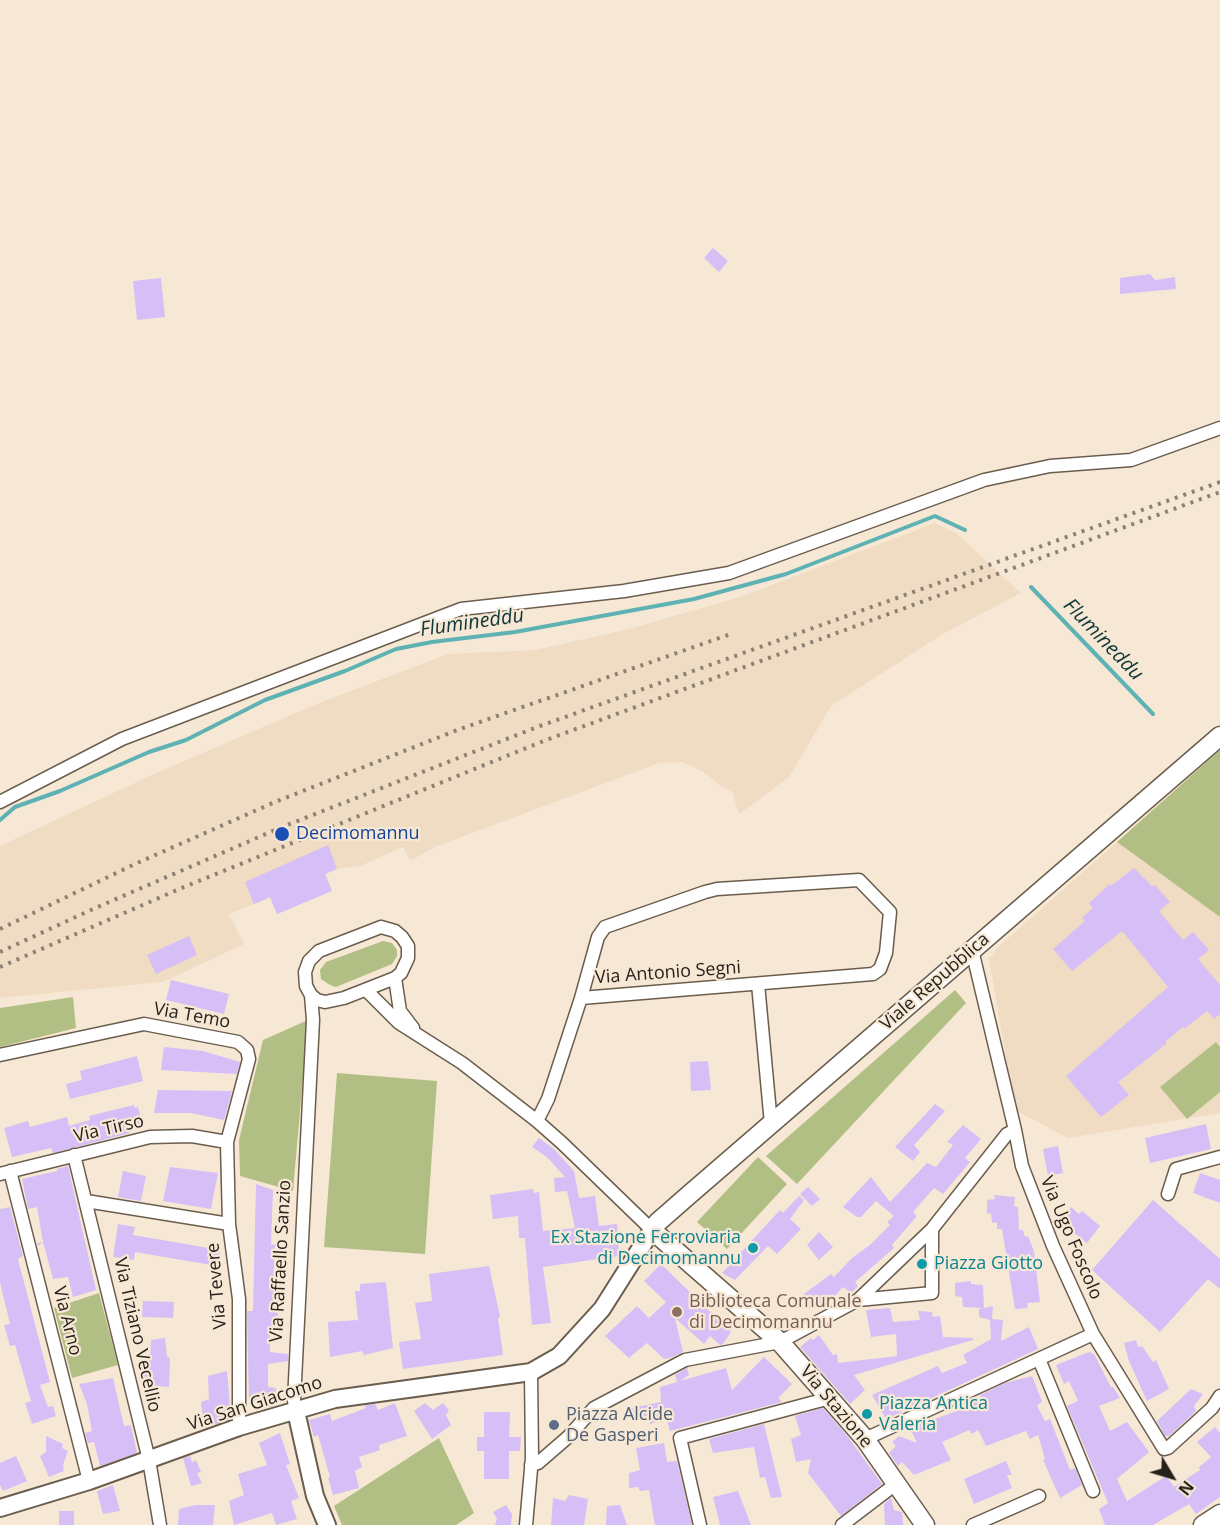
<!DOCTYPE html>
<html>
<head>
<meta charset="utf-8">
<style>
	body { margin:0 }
	#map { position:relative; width:1220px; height:1525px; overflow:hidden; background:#f7e8d5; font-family:"Open Sans",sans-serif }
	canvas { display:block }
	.north { position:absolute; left:1142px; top:1447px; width:60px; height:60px; -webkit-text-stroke:4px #f7e8d5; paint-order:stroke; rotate:128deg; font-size:16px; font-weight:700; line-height:24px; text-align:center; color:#26211a }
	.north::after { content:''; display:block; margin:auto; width:21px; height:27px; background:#26211a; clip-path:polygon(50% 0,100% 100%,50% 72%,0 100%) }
</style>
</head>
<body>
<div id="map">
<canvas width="1220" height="1525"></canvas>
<div class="north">N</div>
</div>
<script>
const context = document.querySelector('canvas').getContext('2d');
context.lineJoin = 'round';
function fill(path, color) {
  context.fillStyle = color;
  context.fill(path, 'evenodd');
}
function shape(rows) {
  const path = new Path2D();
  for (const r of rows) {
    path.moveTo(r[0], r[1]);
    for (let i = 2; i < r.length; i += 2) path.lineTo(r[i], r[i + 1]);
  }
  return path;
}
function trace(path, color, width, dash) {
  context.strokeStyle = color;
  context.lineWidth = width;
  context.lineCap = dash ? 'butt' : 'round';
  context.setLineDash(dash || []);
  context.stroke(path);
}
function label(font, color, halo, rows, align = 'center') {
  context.font = font + ' "Open Sans",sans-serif';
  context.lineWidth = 4.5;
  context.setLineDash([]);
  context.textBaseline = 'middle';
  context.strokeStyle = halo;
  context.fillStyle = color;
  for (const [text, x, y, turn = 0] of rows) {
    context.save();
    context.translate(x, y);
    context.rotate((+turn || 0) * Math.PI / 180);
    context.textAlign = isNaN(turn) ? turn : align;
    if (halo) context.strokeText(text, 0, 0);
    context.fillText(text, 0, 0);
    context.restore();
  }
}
const built = shape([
	[935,523,956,533,1021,593,943,634,831,706,789,777,739,814,732,792,722,787,705,773,683,762,659,763,435,847,410,861,403,847,360,866,337,869,326,874,332,891,277,914,270,898,229,914,244,944,163,982,0,998,0,846,156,773,314,705,448,654,536,650,629,629,740,597],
	[1117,842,1220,917,1220,1113,1068,1138,1015,1110,989,959,998,947]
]);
const green = shape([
	[1220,750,1220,917,1117,842],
	[383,941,392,943,397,950,397,956,392,964,336,987,330,985,321,979,320,970,326,962],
	[955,990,966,1003,797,1184,766,1156],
	[73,997,76,1028,0,1047,0,1008],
	[308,1020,293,1191,240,1176,239,1140,263,1040],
	[1216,1042,1220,1047,1220,1092,1187,1119,1160,1087],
	[337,1073,437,1081,425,1254,324,1247],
	[758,1157,787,1184,727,1249,697,1222],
	[99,1293,118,1365,72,1378,54,1308],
	[439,1438,474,1513,456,1525,342,1525,334,1506]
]);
const stream = shape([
	[1031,587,1153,714],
	[0,820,15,807,60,791,149,752,186,740,265,700,345,671,396,649,432,642,515,632,694,599,786,574,935,516,965,530]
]);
const building = shape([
	[713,248,728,261,719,272,704,258],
	[1150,274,1155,280,1175,277,1176,289,1120,294,1120,278],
	[161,278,165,317,137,320,133,281],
	[328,845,337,869,325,874,332,891,277,914,270,897,254,904,245,882],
	[1134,868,1152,886,1155,885,1170,902,1159,911,1183,940,1193,932,1209,950,1198,959,1220,985,1220,1014,1214,1019,1207,1011,1184,1029,1183,1027,1166,1041,1166,1044,1118,1082,1129,1095,1101,1117,1066,1076,1168,987,1122,931,1072,971,1053,949,1085,921,1082,918,1093,908,1089,903,1110,884,1111,886],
	[189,936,197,955,156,974,147,955],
	[171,980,229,994,224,1014,166,1000],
	[164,1047,203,1051,240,1062,237,1074,161,1070],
	[137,1056,143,1081,70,1099,66,1084,82,1080,80,1071],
	[708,1061,711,1090,691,1091,690,1062],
	[158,1090,232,1091,224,1120,191,1113,154,1113],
	[935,1104,945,1111,914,1145,920,1152,913,1161,895,1147],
	[134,1105,135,1108,138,1107,143,1127,129,1130,130,1133,53,1153,51,1148,12,1157,4,1128,28,1121,30,1127,67,1117,69,1126,90,1120,89,1116],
	[1206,1124,1211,1149,1150,1163,1145,1138],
	[963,1125,981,1139,965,1158,970,1162,943,1194,934,1188,913,1212,917,1216,892,1245,894,1248,855,1282,858,1286,851,1293,843,1287,832,1299,829,1295,818,1308,807,1309,807,1304,800,1297,831,1274,834,1277,851,1259,871,1244,890,1225,887,1222,894,1216,876,1201,861,1217,857,1217,843,1207,871,1177,890,1202,927,1163,936,1167,953,1145,947,1142],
	[539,1138,554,1149,574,1171,579,1198,595,1196,599,1226,617,1224,619,1256,543,1267,551,1323,532,1325,525,1238,519,1238,518,1216,493,1219,490,1195,533,1189,534,1193,539,1192,543,1231,575,1228,567,1191,555,1192,554,1178,565,1177,547,1157,532,1147],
	[1058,1146,1063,1173,1048,1176,1043,1149],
	[68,1166,96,1290,73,1297,68,1277,53,1279,43,1242,38,1246,37,1243,43,1242,37,1207,28,1209,22,1179,57,1171,57,1169],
	[170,1167,218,1173,211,1209,163,1201],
	[123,1171,146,1176,141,1201,118,1197],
	[1200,1173,1220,1180,1220,1203,1193,1193],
	[256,1184,273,1190,271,1245,275,1244,273,1283,280,1285,277,1328,270,1328,270,1352,288,1354,288,1361,268,1364,268,1387,276,1388,274,1406,271,1407,249,1405,247,1311,253,1311],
	[808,1187,820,1199,812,1206,800,1194],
	[994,1195,1015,1197,1014,1206,1018,1207,1019,1230,1023,1230,1025,1237,1028,1236,1034,1251,1040,1302,1027,1303,1028,1308,1015,1309,1002,1229,997,1229,997,1222,992,1223,991,1213,987,1214,987,1200,995,1199],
	[799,1196,804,1200,790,1219,801,1229,777,1254,768,1246,735,1280,722,1273,780,1210,783,1213],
	[1153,1200,1220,1259,1220,1289,1208,1279,1160,1332,1092,1270],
	[10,1207,23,1256,18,1259,50,1382,40,1385,48,1407,53,1406,56,1416,32,1424,25,1403,31,1401,15,1345,10,1346,4,1325,10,1324,0,1282,0,1209],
	[1071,1207,1079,1214,1082,1211,1100,1226,1087,1243,1068,1228,1070,1222,1063,1217],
	[118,1224,135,1227,133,1235,220,1250,217,1266,135,1252,134,1260,113,1257],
	[819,1232,833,1247,819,1260,807,1245],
	[661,1264,731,1332,723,1344,720,1345,710,1336,704,1344,675,1318,683,1352,670,1358,664,1359,647,1343,629,1358,605,1336,637,1306,649,1318,666,1302,644,1281],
	[489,1266,500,1317,498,1318,503,1355,403,1369,399,1342,421,1339,415,1303,432,1301,429,1274],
	[971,1281,971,1284,983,1285,984,1308,993,1306,992,1319,1003,1320,1001,1341,1029,1327,1038,1349,886,1419,872,1395,938,1366,942,1373,967,1363,963,1355,991,1339,990,1320,979,1317,979,1309,982,1308,963,1307,962,1297,955,1296,955,1283],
	[386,1282,393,1348,364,1355,362,1351,330,1357,328,1322,358,1320,355,1291,360,1291,360,1284],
	[143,1301,174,1302,173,1318,142,1317],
	[890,1308,893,1322,920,1320,918,1311,932,1312,933,1317,940,1316,943,1337,973,1338,973,1340,854,1375,865,1390,850,1404,800,1347,811,1338,813,1340,819,1335,833,1355,837,1354,838,1363,897,1356,896,1334,871,1337,866,1310],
	[165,1338,167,1357,170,1358,169,1387,143,1385,143,1360,150,1359,151,1340],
	[1136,1340,1138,1347,1142,1346,1153,1362,1156,1360,1169,1389,1147,1401,1129,1361,1124,1343],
	[1089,1352,1094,1354,1111,1387,1113,1387,1120,1398,1099,1406,1110,1431,1127,1422,1149,1452,1117,1479,1127,1501,1166,1476,1174,1487,1200,1470,1199,1467,1211,1457,1197,1442,1215,1427,1220,1433,1220,1497,1196,1514,1189,1504,1153,1525,1105,1525,1099,1509,1108,1503,1067,1406,1078,1401,1069,1381,1064,1384,1056,1365],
	[764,1357,792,1384,778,1398,782,1402,670,1431,666,1418,650,1424,647,1416,634,1421,632,1408,661,1402,660,1387,677,1382,675,1375,687,1368,689,1375,680,1381,726,1368,732,1390],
	[227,1371,231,1419,217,1424,204,1425,201,1402,209,1399,208,1376],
	[1032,1376,1042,1401,1037,1406,1045,1421,1050,1419,1070,1470,1075,1468,1082,1485,1060,1498,1043,1460,1045,1459,1038,1435,1030,1439,1026,1431,986,1446,978,1430,972,1434,969,1430,942,1442,951,1460,914,1475,902,1462,898,1466,889,1453,896,1446,892,1442,899,1436,917,1443,910,1428,965,1408,964,1406,981,1398,980,1395,1005,1383],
	[113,1378,124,1426,131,1425,137,1453,100,1466,94,1442,88,1443,85,1433,92,1431,87,1404,79,1384],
	[1191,1389,1203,1394,1194,1406,1196,1411,1169,1436,1165,1436,1157,1421],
	[395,1403,407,1436,379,1445,380,1450,359,1457,362,1467,355,1471,359,1488,333,1495,328,1478,330,1477,318,1435,314,1437,309,1420,330,1414,332,1421,366,1408,365,1405,375,1404,378,1410],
	[425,1403,433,1410,443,1403,449,1410,446,1415,451,1425,432,1439,414,1411],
	[823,1408,848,1437,882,1484,841,1516,808,1473,811,1459,796,1462,791,1439,801,1435,795,1416],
	[484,1412,510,1412,509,1437,521,1437,520,1451,509,1451,509,1479,484,1479,484,1451,477,1451,477,1437,484,1437],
	[764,1424,782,1497,771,1498,765,1477,760,1478,754,1447,713,1453,709,1439],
	[280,1433,290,1464,286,1465,299,1498,291,1501,297,1519,276,1525,272,1513,234,1525,229,1501,244,1495,238,1474,267,1465,259,1443],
	[46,1436,63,1444,62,1448,68,1451,63,1465,64,1471,49,1477,40,1456,46,1452],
	[664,1443,667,1462,677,1461,692,1525,655,1525,649,1490,640,1491,638,1487,629,1488,629,1473,640,1470,636,1448],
	[16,1456,27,1481,3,1491,0,1485,0,1463],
	[190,1456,192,1462,196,1460,201,1472,197,1473,202,1483,191,1486,183,1458],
	[1006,1461,1012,1475,1007,1475,1012,1488,974,1504,964,1479],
	[113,1485,120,1511,103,1514,97,1491],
	[738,1491,751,1525,720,1525,713,1497],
	[569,1495,588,1499,584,1525,551,1525,553,1498,565,1501],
	[891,1498,894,1510,902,1512,903,1525,885,1525,884,1504],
	[196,1505,215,1505,213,1525,178,1525,179,1509],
	[506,1505,512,1514,511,1525,495,1525,497,1519,493,1512],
	[620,1505,627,1525,606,1525,607,1506],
	[59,1511,74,1511,74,1525,59,1525]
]);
const minor = shape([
	[0,802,122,739,461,609,624,591,729,573,984,480,1050,466,1131,460,1220,428],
	[381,927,395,931,402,937,408,946,408,958,401,973,395,978,344,998,325,1002,317,1000,311,995,306,986,305,972,309,961,319,951,381,927],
	[972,950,1015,1130,1022,1166,1053,1246,1093,1334,1164,1449,1168,1448,1212,1408,1220,1396],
	[395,978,400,1011,413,1028],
	[758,984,771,1124],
	[366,990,399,1023,462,1063,537,1121,562,1143,652,1230],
	[0,1055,144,1024,238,1042,247,1050,249,1059,227,1142,229,1224,239,1299,239,1427],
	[537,1121,548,1099,581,998,598,937,605,927,705,892,717,889,859,880,890,912,886,953,880,969,873,974,581,998],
	[74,1155,149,1460,160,1525],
	[10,1171,89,1481],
	[0,1174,150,1137,192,1136,227,1142],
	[1168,1194,1176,1169,1220,1157],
	[86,1201,229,1224],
	[858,1300,932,1293,932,1229],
	[1039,1359,1093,1491],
	[296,1411,294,1401,313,1020,311,995],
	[865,1439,1093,1334],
	[531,1465,538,1463,568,1437,594,1408,685,1360,780,1342,858,1300,932,1229,1007,1134,1015,1130],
	[526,1525,532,1458,531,1372],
	[700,1525,680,1438,830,1398],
	[842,1525,897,1483],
	[973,1525,1039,1496]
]);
const tertiary = shape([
	[296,1411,315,1496,327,1525],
	[0,1508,89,1481,239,1427,335,1399,531,1372,559,1356,602,1309,652,1230]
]);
const secondary = shape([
	[925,1525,865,1439,780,1342,652,1230,658,1222,690,1194,1220,736],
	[1203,1525,1220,1514]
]);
const rail = shape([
	[0,929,135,864,275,802,460,729,731,634],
	[0,952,93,909,282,827,540,726,1220,482],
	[0,967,184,887,546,740,1220,492]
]);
const markers = [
	[282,834,8,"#1a4fb4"],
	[753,1248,6,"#0f9aa8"],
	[922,1264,6,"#0f9aa8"],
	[677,1312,6,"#8d6e63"],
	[867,1414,6,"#0f9aa8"],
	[554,1425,6,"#5c6f8a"]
];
const transitNames = [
	["Decimomannu",296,834]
];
const streetNames = [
	["Via Antonio Segni",668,973,-4],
	["Viale Repubblica",935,982,-41],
	["Via Temo",192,1016,10],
	["Via Tirso",109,1129,-13],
	["Via Ugo Foscolo",1071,1238,67],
	["Via Raffaello Sanzio",281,1261,-87],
	["Via Tevere",217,1286,-95],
	["Via Arno",67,1321,76],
	["Via Tiziano Vecellio",137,1335,77],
	["Via San Giacomo",255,1404,-18],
	["Via Stazione",836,1407,50]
];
const cultureNames = [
	["Ex Stazione Ferroviaria",741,1238,"right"],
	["di Decimomannu",741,1259,"right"],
	["Piazza Giotto",934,1264],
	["Piazza Antica",879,1404],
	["Valeria",879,1425]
];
const educationNames = [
	["Biblioteca Comunale",689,1302],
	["di Decimomannu",689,1323]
];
const serviceNames = [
	["Piazza Alcide",566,1415],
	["De Gasperi",566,1436]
];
const waterNames = [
	["Flumineddu",472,623,-8],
	["Flumineddu",1103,640,46]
];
fill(built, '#f0dcc3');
fill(green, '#b2bf84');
trace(stream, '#5eb2b4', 4);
fill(building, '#d6bef7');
trace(minor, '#6a5d4d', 15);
trace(tertiary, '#6a5d4d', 20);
trace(secondary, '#6a5d4d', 21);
trace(minor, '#fff', 12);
trace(tertiary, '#fff', 16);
trace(secondary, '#fff', 18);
trace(rail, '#8b8275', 4, [3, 6]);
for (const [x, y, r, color] of markers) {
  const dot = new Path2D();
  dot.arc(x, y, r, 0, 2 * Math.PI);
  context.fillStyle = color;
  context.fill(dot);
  trace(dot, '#f7e8d5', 2);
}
label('18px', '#164399', '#f7e8d5', transitNames, 'left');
label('18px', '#26211a', '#f7e8d5', streetNames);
label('18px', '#0d838f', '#f7e8d5', cultureNames, 'left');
label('18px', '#785e54', '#f7e8d5', educationNames, 'left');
label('18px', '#4e5e75', '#f7e8d5', serviceNames, 'left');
label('italic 20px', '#0e3839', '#f7e8d5', waterNames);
</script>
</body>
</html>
